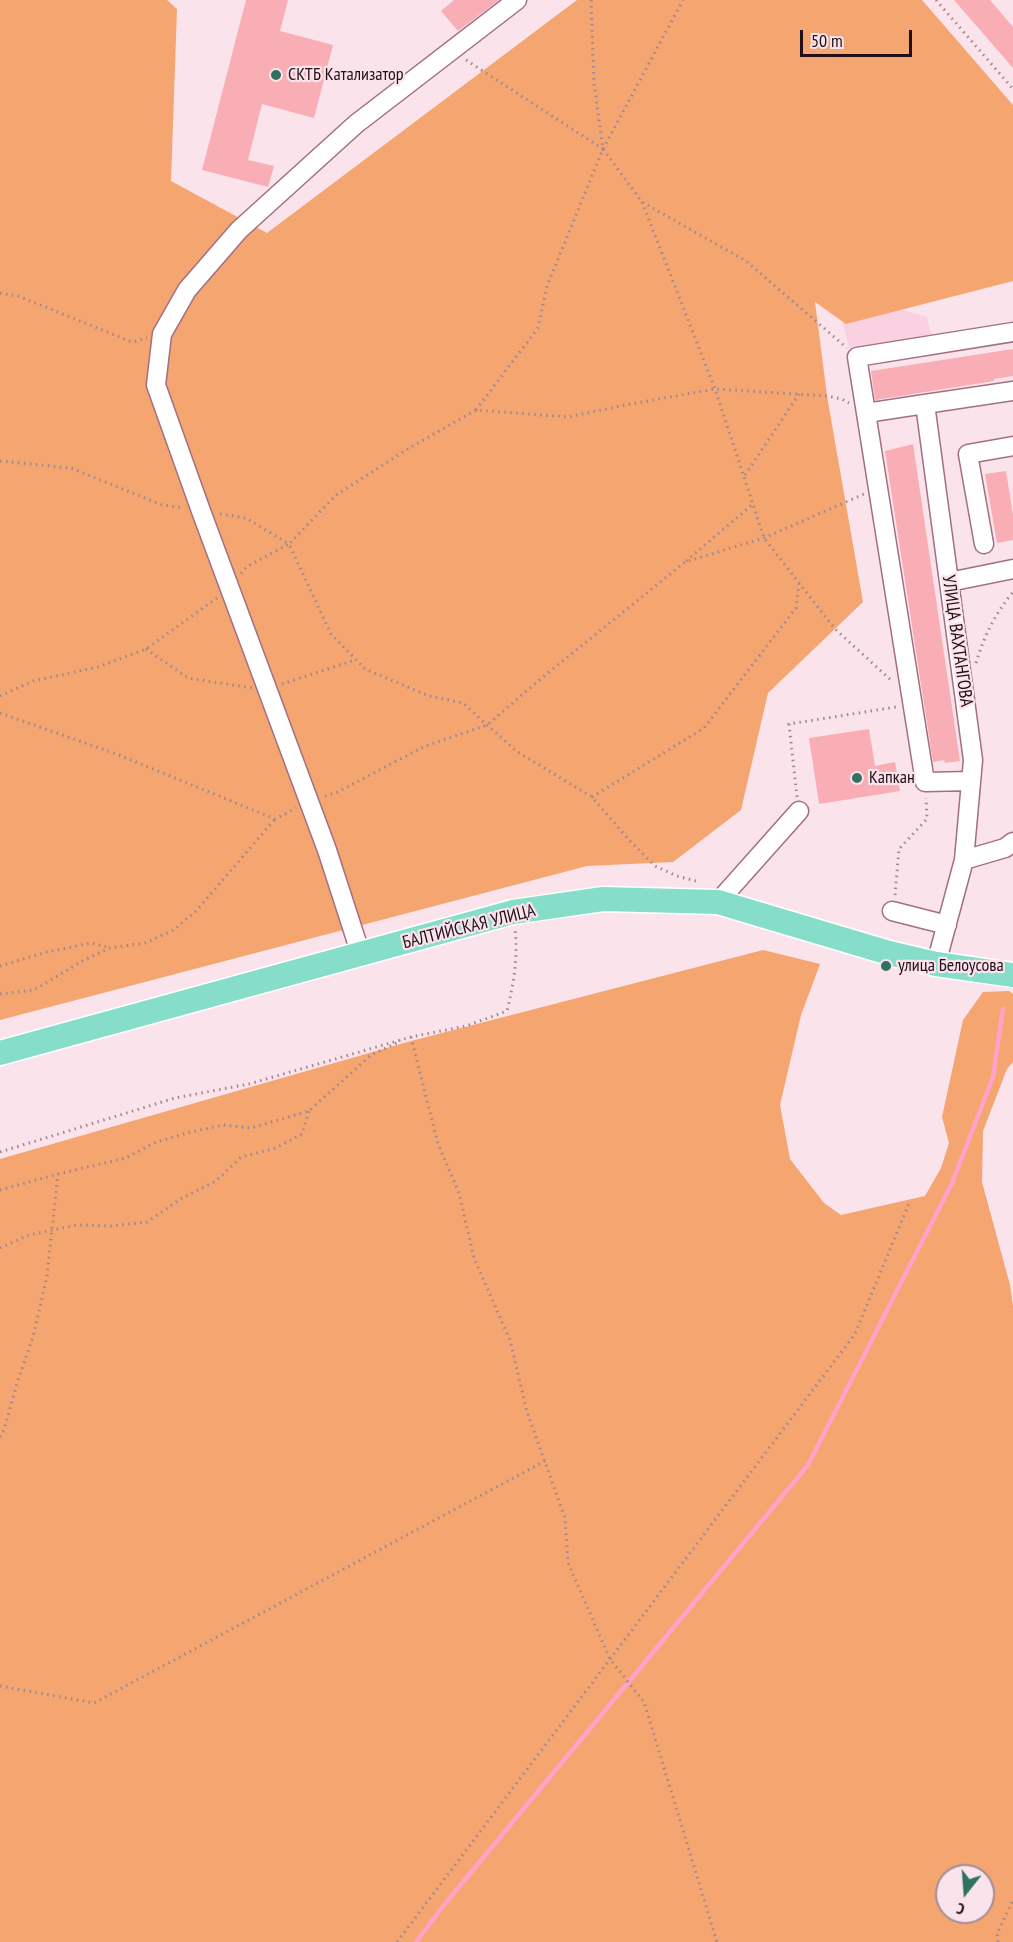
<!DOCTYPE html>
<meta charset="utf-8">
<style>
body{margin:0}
#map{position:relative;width:1013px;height:1942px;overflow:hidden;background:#fae3eb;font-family:"PT Sans Narrow",sans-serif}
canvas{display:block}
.north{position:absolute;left:935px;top:1864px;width:60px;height:60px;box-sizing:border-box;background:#fae3eb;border:2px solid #a48e96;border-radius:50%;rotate:197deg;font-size:16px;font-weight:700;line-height:24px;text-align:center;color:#220f17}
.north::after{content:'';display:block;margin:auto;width:21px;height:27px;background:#307161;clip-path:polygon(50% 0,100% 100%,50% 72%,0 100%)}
.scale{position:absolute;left:800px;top:30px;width:112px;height:27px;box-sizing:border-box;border:3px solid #220f17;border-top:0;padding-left:8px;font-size:18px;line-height:21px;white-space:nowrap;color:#220f17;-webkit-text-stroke:4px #fae3eb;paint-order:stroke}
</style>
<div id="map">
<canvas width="1013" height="1942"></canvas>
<div class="north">С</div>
<div class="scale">50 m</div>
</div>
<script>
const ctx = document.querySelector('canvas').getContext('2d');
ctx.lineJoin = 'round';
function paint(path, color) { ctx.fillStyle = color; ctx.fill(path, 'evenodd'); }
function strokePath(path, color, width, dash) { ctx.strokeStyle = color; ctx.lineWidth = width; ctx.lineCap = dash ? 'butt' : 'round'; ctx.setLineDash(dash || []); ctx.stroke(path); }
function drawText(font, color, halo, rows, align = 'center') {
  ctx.font = font + ' "PT Sans Narrow",sans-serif'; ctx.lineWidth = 4.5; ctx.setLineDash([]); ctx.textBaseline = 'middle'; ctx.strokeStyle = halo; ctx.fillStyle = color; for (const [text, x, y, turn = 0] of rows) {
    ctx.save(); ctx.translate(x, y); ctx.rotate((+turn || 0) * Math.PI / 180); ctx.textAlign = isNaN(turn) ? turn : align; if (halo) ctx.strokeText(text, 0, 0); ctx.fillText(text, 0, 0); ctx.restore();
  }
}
paint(new Path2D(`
 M885,305L927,317L932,340L851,354L840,313Z`), '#f9d1e0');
paint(new Path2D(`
 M0,0H167L177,9L171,181L267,233L577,0H922L1013,105V281L846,324L815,302L827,396L863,602L768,693L741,810L673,862L587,866L0,1020Z
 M763,950L820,964L801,1015L780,1105L790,1159L824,1203L841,1215L925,1196L941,1168L949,1143L942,1117L963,1020L983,992L1009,991L1013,994V1062L1007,1069L983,1131L982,1182L1010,1285L1013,1306V1942H0V1159L411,1041ZM947,1876H983V1912H947Z`), '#f4a570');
strokePath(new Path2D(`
 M416,1942L444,1905L808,1465L952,1183L993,1077L1003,1009`), '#ffa3c9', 4.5);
paint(new Path2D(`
 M246,0H288L280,31L333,45L314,118L262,104L248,160L274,166L268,187L202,170Z
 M454,0H499L458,31L441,11Z
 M954,0H990L1013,27V68Z
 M1013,349V376L994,379V381L875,400L871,371Z
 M913,444L960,761L945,763L944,760L933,762L885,451Z
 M1006,471L1013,515V540L997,543L985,474Z
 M869,729L875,766L895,762L900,791L819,804L809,738Z`), '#f8aeb4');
const minor = new Path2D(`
 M925,404L866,413L857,357L1013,332
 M866,413L925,782L971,781
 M984,544L968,454L1013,446
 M949,582L1013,569
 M964,860L1005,848L1013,842
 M718,902L799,811
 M892,911L947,925
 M361,955L327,850L201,511L156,385L162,334L187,290L239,230L356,124L517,0
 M936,964L964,860L973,760L925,404L1013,391`);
const major = new Path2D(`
 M0,1053L513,912L603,899L718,902L889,953L936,964L1013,975`);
strokePath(minor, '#a26f83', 21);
strokePath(major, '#fff', 27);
strokePath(new Path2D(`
 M591,0L594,83L603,149L642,202L746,261L847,348
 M936,0L1013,89
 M466,60L603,149
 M642,202L715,389L764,538L835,629L892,681
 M0,293L18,296L132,342L147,338
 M476,410L538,328L547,286L603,149L683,0
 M0,461L71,468L162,505L184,508
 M745,475L799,394
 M220,514L246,518L289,544L246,567L240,575
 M686,561L753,504
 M146,649L188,678L252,688
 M976,663C984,636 995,614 1013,592
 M282,684L355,660
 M0,696L33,681L98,667L146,649L217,598
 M0,713L119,755L275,819L296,808
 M325,796L338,792L423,747L487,725L543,677L685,562L764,538L864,494
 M592,797L704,728L796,608L799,584
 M797,797L789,724L896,707
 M696,881L677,876L655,866L629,840L592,797L516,751L463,703L429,696L365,669L331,634L289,544L336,495L406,450L476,410L568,417L625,405L715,389L827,396L842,399L849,403
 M895,895L899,849L927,819L926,798
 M0,966L47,952L91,943L108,947
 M0,994L34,990L84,960L110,948L145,943L174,930L197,910L275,819
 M411,1037L438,1144L459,1193L474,1258L510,1340L527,1412L565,1518L568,1563L610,1659L644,1702L717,1942
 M0,1152L175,1098L249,1084L411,1037L466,1026L507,1011C514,981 518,960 515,929
 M0,1190L58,1174L126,1158L156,1142L191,1132L223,1125L251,1128L309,1111L371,1055L401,1041
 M0,1248L29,1235L77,1225L111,1226L147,1222L182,1198L216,1181L241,1157L276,1148L302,1134L309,1111
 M0,1437L4,1430L17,1383L33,1337L47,1276L58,1174
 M0,1686L94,1703L545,1461
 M397,1942L855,1334L910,1201
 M998,1942L997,1934L1013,1900`), '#9d8890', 3, [1.5, 4.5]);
strokePath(minor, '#fff', 18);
strokePath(major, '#86deca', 24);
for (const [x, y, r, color] of [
 [276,75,6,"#307161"],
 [857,778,6,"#307161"],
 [886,966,6,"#307161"]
]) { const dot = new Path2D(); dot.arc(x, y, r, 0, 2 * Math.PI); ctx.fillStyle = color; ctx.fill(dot); strokePath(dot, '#fae3eb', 2); }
drawText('18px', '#220f17', '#fae3eb', [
 ["СКТБ Катализатор",288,75],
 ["Капкан",869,778],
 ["улица Белоусова",898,966]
], 'left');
drawText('18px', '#220f17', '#fae3eb', [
 ["УЛИЦА ВАХТАНГОВА",957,641,82],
 ["БАЛТИЙСКАЯ УЛИЦА",469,927,-14]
]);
</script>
